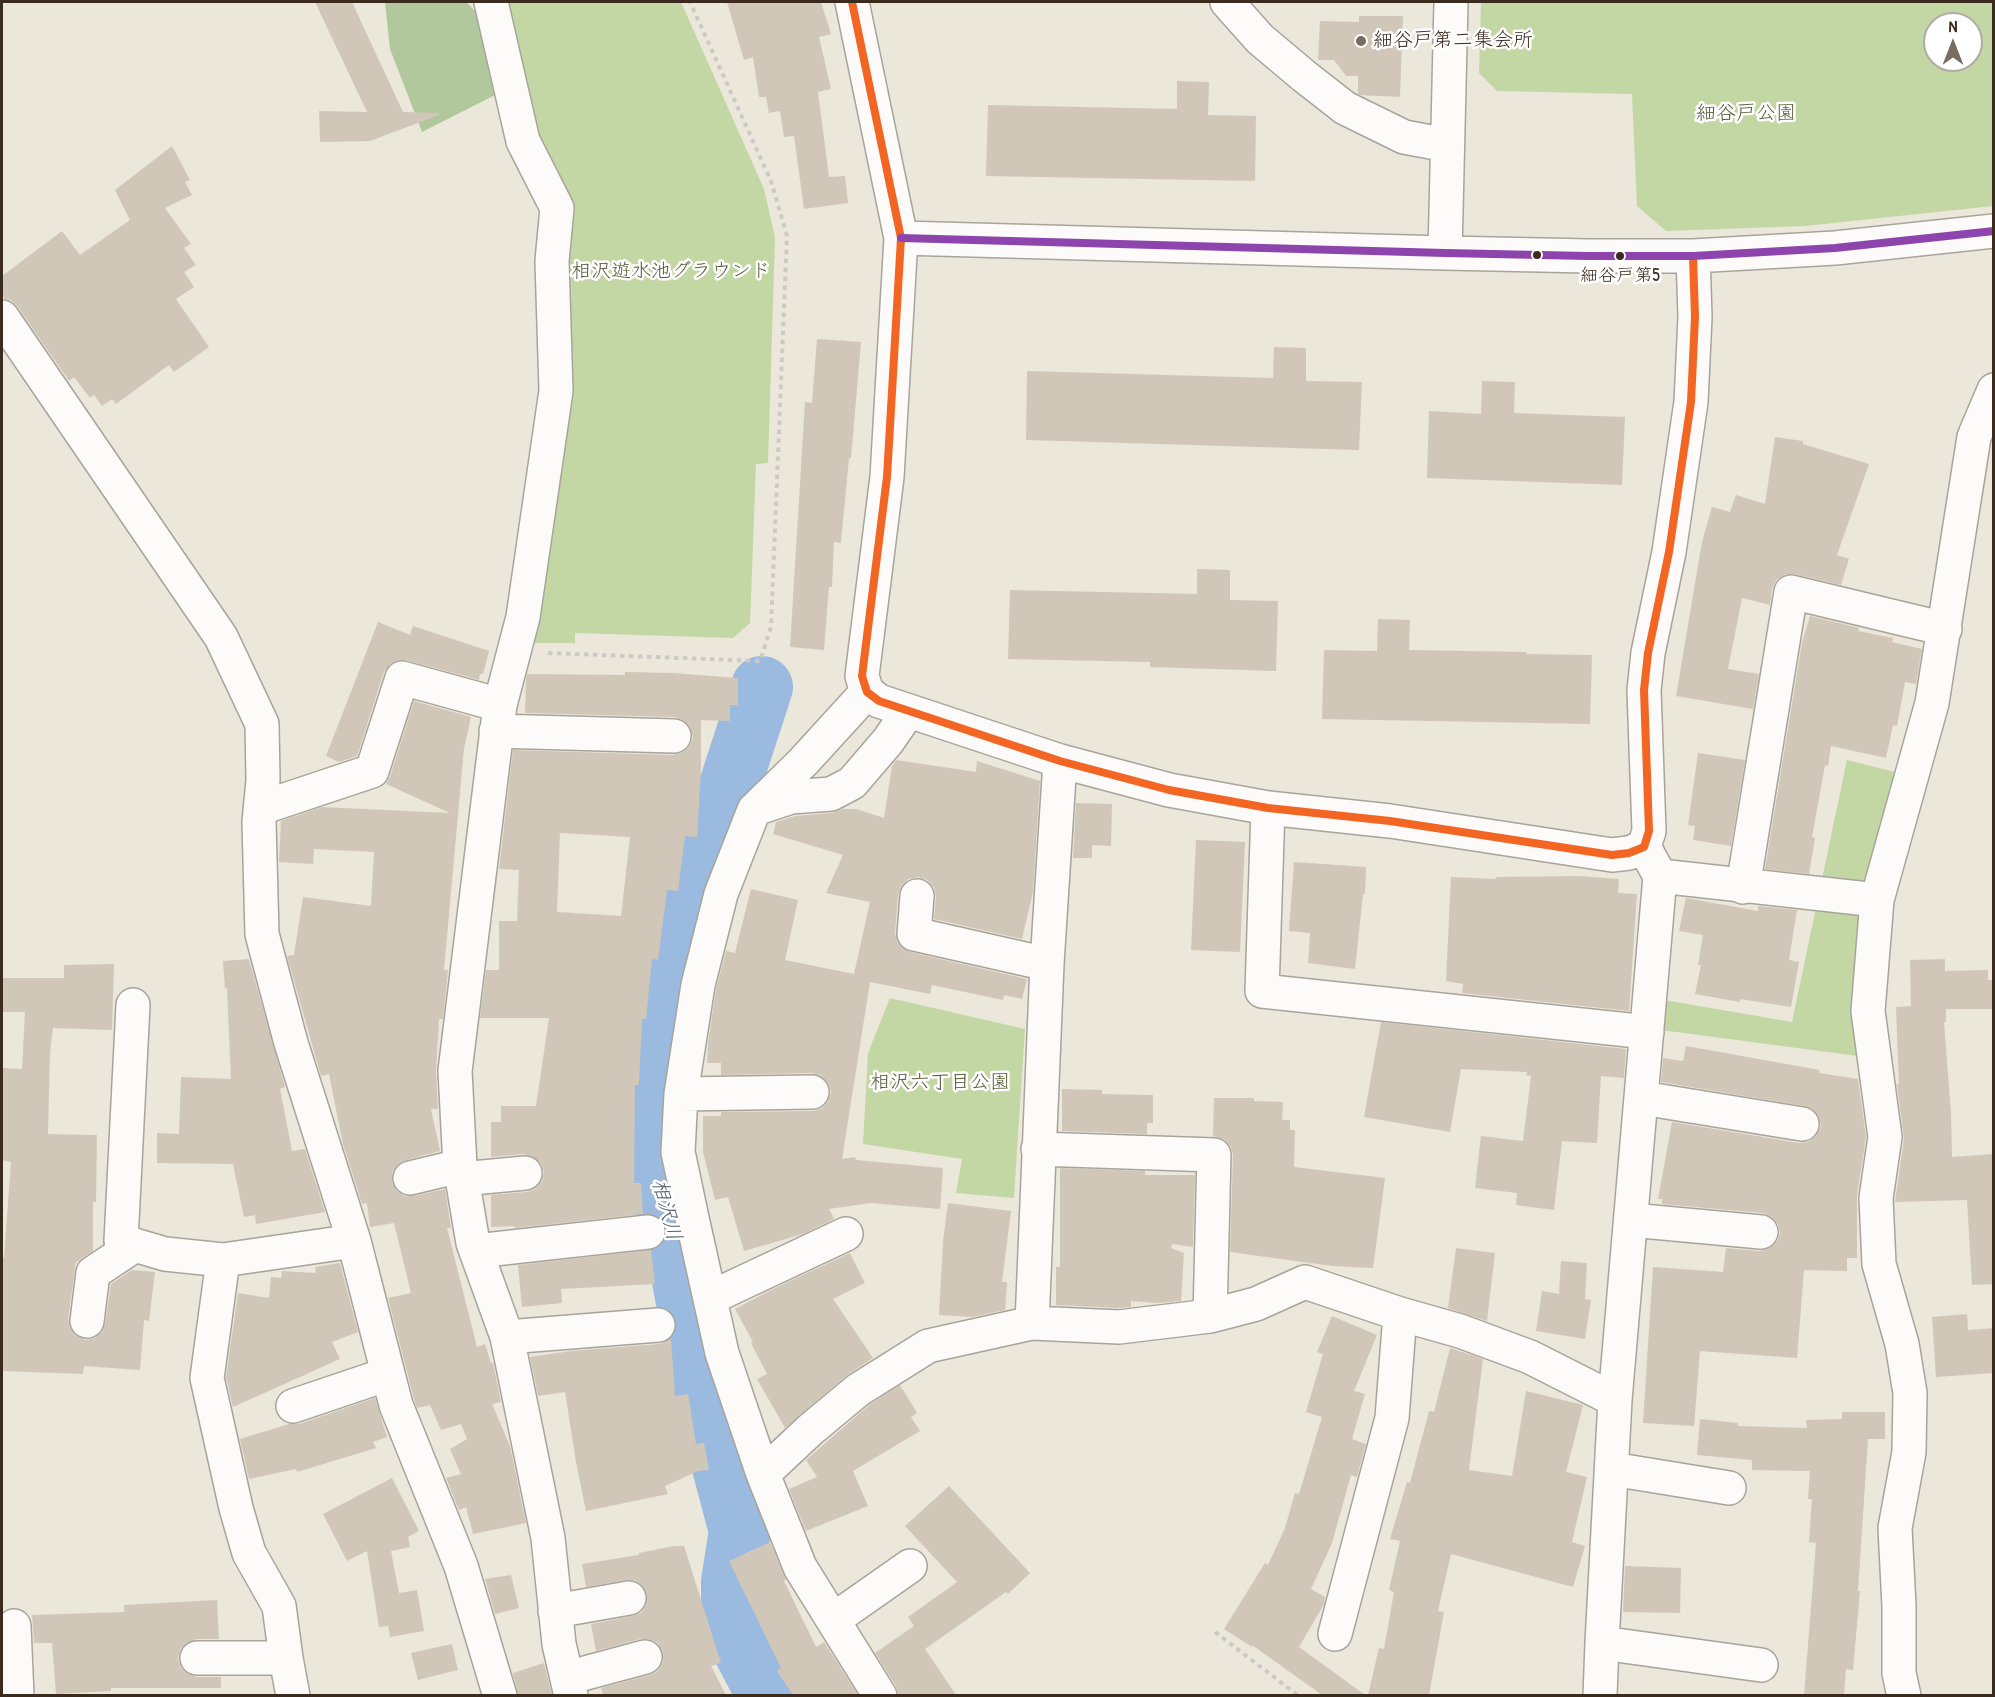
<!DOCTYPE html>
<meta charset="utf-8">
<style>
body{margin:0}
#map{position:relative;width:1995px;height:1697px;overflow:hidden;background:#ebe7da;font-family:"Patrick Hand",sans-serif}
canvas{display:block}
.frame{position:absolute;inset:0;border:3px solid #3b2a1e;pointer-events:none}
.north{position:absolute;left:1923px;top:12px;width:60px;height:60px;box-sizing:border-box;background:#fff;border:2px solid #b1aaa5;border-radius:50%;rotate:0deg;font-size:16px;font-weight:700;line-height:24px;text-align:center;color:#3b2a1e}
.north::after{content:'';display:block;margin:auto;width:21px;height:27px;background:#796c60;clip-path:polygon(50% 0,100% 100%,50% 72%,0 100%)}
</style>
<div id="map">
<canvas width="1995" height="1697"></canvas>
<div class="frame"></div>
<div class="north">N</div>
</div>
<script>
const ctx = document.querySelector('canvas').getContext('2d');
ctx.lineJoin = 'round';
function paint(path, color) { ctx.fillStyle = color; ctx.fill(path, 'evenodd'); }
function strokePath(path, color, width, dash) { ctx.strokeStyle = color; ctx.lineWidth = width; ctx.lineCap = dash ? 'butt' : 'round'; ctx.setLineDash(dash || []); ctx.stroke(path); }
function drawText(font, color, halo, rows, align = 'center') {
  ctx.font = font + ' "Patrick Hand","Klee One",sans-serif'; ctx.lineWidth = 5; ctx.setLineDash([]); ctx.textBaseline = 'middle'; ctx.strokeStyle = halo; ctx.fillStyle = color; for (const [text, x, y, turn = 0] of rows) {
    ctx.save(); ctx.translate(x, y); ctx.rotate((+turn || 0) * Math.PI / 180); ctx.textAlign = isNaN(turn) ? turn : align; if (halo) ctx.strokeText(text, 0, 0); ctx.fillText(text, 0, 0); ctx.restore();
  }
}
paint(new Path2D(`
 M507,2H681L764,189L775,238L768,463L756,464L750,623L733,638L575,633V643H532L574,209L537,136Z
 M1481,2H1993V206L1805,226L1666,231L1637,206L1632,94L1497,91L1479,73ZM1935,24H1971V60H1935Z
 M1847,760L1899,773L1858,1056L1661,1030L1664,1000L1792,1022Z
 M890,998L1025,1029L1014,1198L956,1193L962,1159L863,1144L868,1053Z`), '#c2d7a3');
paint(new Path2D(`
 M385,2H466L477,13L499,93L422,132L390,49Z`), '#b0c89b');
strokePath(new Path2D(`
 M762,687L693,899L653,1127L656,1178L676,1243L705,1399L740,1531L732,1582V1627L768,1696`), '#9abae0', 62);
paint(new Path2D(`
 M315,2H352L403,112L438,113L439,115L370,141L320,142L319,111L367,112Z
 M727,2H821L831,34L819,37L831,89L818,92L829,177L845,176L848,203L804,209L794,136L784,137L780,111L769,113L766,97H759L753,57L744,60Z
 M1359,16H1403L1400,97L1360,95L1358,94V76H1346L1334,60H1318L1320,21L1359,22Z
 M1177,81L1209,82L1208,115L1256,116L1255,181L986,176L988,105L1177,109Z
 M172,146L190,180L185,182L192,195L165,208L191,244L184,248L196,265L184,272L194,287L176,299L209,347L174,372L169,365L116,404L112,399L102,406L94,395L90,398L74,377L69,381L17,306L11,300L5,299L2,295V276L62,231L80,255L130,220L115,190Z
 M817,339L861,342L851,458H849L841,543L834,542L832,587H829L824,650L790,647L805,402L812,403Z
 M1274,347L1306,348V381L1362,382L1359,450L1026,440L1027,371L1273,378Z
 M1482,381L1515,382L1514,413L1625,417L1622,485L1427,478L1429,411L1481,414Z
 M1775,437L1803,441V444L1869,464L1837,555L1849,559L1841,585L1795,574H1786L1776,580L1772,589L1770,605L1742,598L1728,669L1759,674L1753,709L1676,696L1702,542L1712,507L1730,512L1736,495L1765,504Z
 M1197,569L1230,570V600L1278,601L1276,671L1150,667V662L1008,659L1010,590L1197,594Z
 M1806,615L1859,628L1858,631L1893,638L1892,642L1922,649L1916,684L1905,682L1897,726L1893,725L1886,758L1831,746L1828,766L1825,765L1812,837L1815,838L1809,874L1765,869L1802,643L1810,616Z
 M1378,619L1410,620L1409,650L1527,652L1526,654L1592,655L1590,724L1322,719L1324,650L1377,651Z
 M378,622L410,635L413,626L489,651L483,674H480L479,680L406,660H398L390,664L384,672L357,756L339,762L326,756Z
 M625,672L672,673L738,678V705H730V721L701,720V770L697,837L685,836L678,891L667,890L658,960L652,959L646,1019H642L639,1085H635L634,1183H641L643,1214L515,1228L514,1226L491,1227V1195L527,1192L535,1189L542,1181L544,1172L541,1163L532,1156L523,1154L491,1157V1122H501V1106H536L549,1018H480L486,970H499V921H517L519,870L499,869L513,750L673,755L683,752L690,745L693,737L690,727L683,720L675,717L525,713L526,681L527,674L625,675ZM560,833L630,837L621,916L557,912Z
 M414,701L471,717L464,748L444,970H448L443,1019H439L436,1072L438,1109H431L440,1151L406,1160L398,1164L392,1172V1182L397,1191L405,1196H414L445,1189L451,1228H447L477,1347L485,1344L491,1363H493L501,1402L492,1404L510,1446L526,1523L473,1534L466,1507L459,1510L446,1478L461,1474L450,1449L467,1439L461,1424L441,1430L430,1405L417,1408L414,1399L388,1298L411,1293L394,1223L370,1227L367,1203L362,1204L343,1144L329,1074L321,1076L287,956L294,955L303,897L371,906L374,852L314,849L313,864L279,862L281,821L322,807L450,813L386,784L390,777Z
 M1698,753L1745,760L1731,846L1693,840L1695,826L1688,825Z
 M896,760L976,772L977,761L1040,781L1033,892L1022,939L934,919L936,897L934,887L927,880L918,877L908,879L901,886L898,895L895,933L897,942L902,948L910,952L1027,979L1022,999L1004,995L1003,1000L932,985L930,994L870,982L842,1159L855,1157L856,1160L943,1168L940,1209L870,1203L829,1209L834,1219L803,1234L744,1251L728,1197L715,1200L703,1152V1116H721V1112L813,1111L822,1108L828,1102L831,1091L828,1083L822,1076L812,1073L721,1075V1063H707L708,1044L716,989L726,951L735,953L751,889L798,900L785,960L854,974L870,902L826,893L843,855L773,834L776,822L795,816L832,813L843,809H856L884,818L892,766Z
 M1076,803L1112,804L1111,846L1092,845V858H1073Z
 M1196,840L1245,842L1240,952L1191,950Z
 M1294,862L1366,867L1365,894H1363L1355,969L1308,963L1310,933L1289,931Z
 M1578,876L1619,879L1618,893L1637,894L1629,1011L1462,993L1463,984L1446,981L1451,877L1496,879V877Z
 M1686,898L1758,911V906L1797,910L1789,960L1799,962L1791,1007L1740,999V1002L1695,994L1701,965H1698L1703,935L1679,931Z
 M249,959L285,1087L280,1089L292,1151L305,1149L325,1212L256,1224L255,1215L244,1217L233,1164L157,1163V1133L179,1134L181,1077L231,1079L227,988L225,989L223,961Z
 M1945,959V971L1988,970V980H1994V1009H1946V1022H1944L1951,1114L1952,1157L1994,1154V1284L1972,1285L1967,1200L1895,1202L1904,1139L1897,1084H1899L1896,1007L1911,1006L1910,960Z
 M114,964L112,1030L53,1028L50,1053L48,1134L97,1135L96,1202H93V1251L76,1262L68,1319L70,1328L76,1336L85,1340L95,1338L102,1332L105,1324L111,1284L132,1270L155,1272L149,1321L144,1320L140,1370L84,1366L83,1374L2,1371V1258H4L11,1162L2,1160V1068L22,1069L25,1012H2V978H64V965Z
 M1381,1022L1626,1049L1624,1078L1601,1076L1597,1143L1562,1141L1554,1210L1516,1205L1517,1193L1475,1188L1481,1136L1523,1141L1531,1076L1526,1075L1527,1072L1461,1069L1450,1132L1364,1117Z
 M1686,1046L1820,1070L1819,1073L1858,1079L1866,1137L1857,1195V1258H1847V1271L1804,1270L1797,1358L1700,1351L1694,1426L1643,1423L1653,1267L1723,1272L1726,1248L1759,1251L1768,1249L1777,1242L1780,1233L1778,1224L1772,1217L1763,1213L1662,1204V1199H1658L1672,1122L1799,1143L1808,1142L1816,1136L1821,1126L1819,1117L1814,1110L1805,1106L1661,1082L1663,1058L1683,1061Z
 M1062,1089L1102,1090V1094L1153,1095V1123H1147V1134L1062,1131Z
 M1214,1098H1254V1101L1283,1102L1282,1120H1290V1130H1295L1294,1167L1385,1178L1373,1268L1332,1266L1230,1252L1233,1155L1231,1147L1224,1139L1213,1136Z
 M1060,1168L1145,1171V1175H1195L1193,1247L1172,1244L1171,1248L1184,1253L1181,1301L1158,1303L1131,1301V1307L1118,1308L1056,1305V1267H1060Z
 M948,1203L1011,1211L1002,1282H1007L1005,1310L972,1317L939,1315L943,1241Z
 M1456,1248L1495,1253L1487,1321L1448,1308Z
 M651,1250L655,1284L561,1289L562,1303L522,1307L518,1265Z
 M850,1253L865,1283L833,1299L873,1358L846,1376L785,1428L757,1379L767,1374L751,1343L753,1342L735,1309L773,1289Z
 M1561,1261L1587,1263L1585,1299L1591,1300L1585,1339L1536,1331L1542,1291L1559,1294Z
 M340,1263L358,1332L332,1342L340,1359L233,1407L226,1377L238,1293L269,1298L271,1277L281,1278L282,1271L316,1273L315,1267Z
 M1967,1314L1968,1330L1994,1328V1373L1936,1377L1932,1317Z
 M1332,1316L1377,1335L1354,1391L1365,1394L1352,1439L1366,1444L1357,1477L1351,1475L1332,1543L1311,1589L1325,1597L1324,1604L1299,1647L1365,1695H1322L1252,1645V1647L1224,1629L1265,1563L1268,1565L1285,1528L1295,1493L1299,1494L1322,1417L1306,1412L1323,1354L1317,1352Z
 M671,1339L675,1396L688,1394L696,1444L704,1443L709,1470L698,1471L665,1486L668,1494L586,1511L576,1462L565,1392L538,1396L530,1357L571,1351L659,1344Z
 M1450,1348L1483,1359L1469,1470L1512,1476L1526,1391L1583,1405L1566,1472L1587,1477L1572,1542L1585,1546L1573,1587L1451,1554L1438,1611L1444,1612L1429,1695H1368L1379,1648L1384,1649L1394,1592L1389,1590L1400,1541L1390,1539L1407,1482L1410,1483L1429,1411L1434,1412Z
 M900,1385L917,1413L911,1417L920,1431L853,1471L868,1506L806,1531L789,1489L817,1477L806,1460L869,1405Z
 M375,1398L387,1437L373,1442L376,1448L297,1472L296,1469L249,1479L240,1439L289,1424H299Z
 M1842,1412H1885V1439H1868L1858,1591H1860L1853,1670L1846,1669L1844,1695H1804L1816,1543L1809,1542L1812,1499H1808L1810,1471L1752,1470V1460L1697,1455L1700,1419L1738,1423V1426L1807,1428L1806,1420L1842,1419Z
 M392,1478L419,1531L408,1537L410,1547L391,1551L399,1593L417,1590L424,1631L390,1637L388,1626L379,1627L367,1551L347,1561L323,1514Z
 M949,1486L1030,1573L1008,1594L1006,1592L925,1649L956,1695H899L896,1686L875,1653L914,1626L908,1617L957,1582L905,1526Z
 M770,1542L786,1580L784,1581L816,1647L824,1642L858,1695H793L777,1671L781,1668L729,1561Z
 M674,1546H684L721,1663L711,1666L726,1695H603L601,1688L650,1675L658,1671L663,1662V1653L658,1643L649,1639H640L596,1651L591,1624L632,1616L641,1613L646,1605L647,1595L643,1586L635,1580H626L586,1587L582,1564L639,1555V1553Z
 M1625,1566L1681,1568L1680,1613L1623,1612Z
 M511,1575L519,1608L495,1614L485,1579Z
 M217,1600L219,1639H197L188,1642L181,1648L178,1659L181,1668L188,1674L197,1677H221V1688H111V1691L56,1694L52,1643H34L32,1615L124,1612V1605Z
 M452,1644L458,1670L418,1680L411,1653Z
 M544,1663L552,1695H518L513,1673Z`), '#d0c7b8');
const minor = new Path2D(`
 M491,2L523,141L557,208L552,261L556,391L523,617L500,705L455,1071L460,1166L473,1243L507,1337L548,1538L559,1644L571,1696
 M852,2L901,238L887,477L862,676L867,692L879,701L1060,761L1169,790L1268,808L1390,821L1612,855L1629,853L1644,847L1649,831L1644,690L1648,653L1669,552L1691,402L1695,317L1693,256
 M1227,2L1260,39L1304,76L1345,108L1404,137L1447,145
 M901,238L1445,253L1588,256H1693L1835,248L1994,231
 M1445,253L1451,2
 M2,317L221,637L262,724L263,780L259,822L262,934L291,1043L354,1241L396,1405L461,1566L500,1696
 M496,731L674,736
 M261,808L372,771L402,678L500,705
 M758,808L791,797L831,794L852,783L888,741L908,712
 M1268,808L1262,991L1647,1032
 M1660,876L1877,900
 M1743,887L1791,592L1945,629
 M917,896L914,934L1047,964
 M133,1005L121,1241L165,1254L223,1260L354,1241
 M681,1094L812,1092
 M1642,1098L1802,1124
 M1038,1149L1214,1155L1210,1316
 M410,1178L460,1166
 M462,1179L525,1173
 M1631,1220L1761,1232
 M476,1251L648,1232
 M223,1260L207,1378L236,1508L249,1553L279,1606L286,1658
 M710,1298L846,1234
 M87,1321L93,1273L135,1245
 M1032,1323L1047,964L1060,761
 M507,1337L658,1325
 M1615,1400L1660,876L1644,847
 M293,1406L388,1374
 M1612,1469L1729,1488
 M763,1474L722,1353L692,1218L678,1152L681,1094L698,985L721,894L754,810L804,761L867,692
 M555,1611L629,1598
 M833,1620L910,1566
 M14,1626L17,1696
 M1335,1634L1392,1418L1400,1314
 M1602,1643L1761,1665
 M197,1658H286L293,1696
 M567,1678L645,1657
 M880,1696L800,1567L763,1474L810,1430L858,1390L928,1346L1032,1323L1119,1327L1210,1316L1256,1304L1305,1282L1400,1314L1460,1331L1530,1357L1615,1400L1602,1643L1600,1696
 M1904,1696L1899,1673V1606L1895,1528L1909,1452L1910,1393L1902,1344L1879,1264L1876,1198L1885,1137L1868,1011L1877,900L1932,703L1974,437L1994,390`);
strokePath(minor, '#a8a49b', 36);
strokePath(new Path2D(`
 M548,653L760,661L771,627L787,236L771,181L690,2
 M1215,1632L1299,1696`), '#cccac6', 4, [4.5, 4.5]);
strokePath(minor, '#fcfbf9', 33);
strokePath(new Path2D(`
 M852,2L901,238L887,477L862,676L867,692L879,701L1060,761L1169,790L1268,808L1390,821L1612,855L1629,853L1644,847L1649,831L1644,690L1648,653L1669,552L1691,402L1695,317L1693,256`), '#f26522', 8);
strokePath(new Path2D(`
 M901,238L1445,253L1588,256H1693L1835,248L1994,231`), '#8e44ad', 8);
for (const [x, y, r, color] of [
 [1361,41,6,"#796c60"],
 [1537,255,5,"#3b2a1e"],
 [1620,256,5,"#3b2a1e"]
]) { const dot = new Path2D(); dot.arc(x, y, r, 0, 2 * Math.PI); ctx.fillStyle = color; ctx.fill(dot); strokePath(dot, '#fff', 2); }
drawText('18px', '#3b2a1e', '#fff', [
 ["細谷戸第5",1620,276]
]);
drawText('20px', '#3b2a1e', '#fff', [
 ["細谷戸第二集会所",1373,41]
], 'left');
drawText('20px', '#595a38', '#fff', [
 ["細谷戸公園",1746,114],
 ["相沢遊水池グラウンド",671,272],
 ["相沢六丁目公園",940,1083]
]);
drawText('italic 21px', '#535c6c', '#fff', [
 ["相沢川",666,1210,75]
]);
</script>
